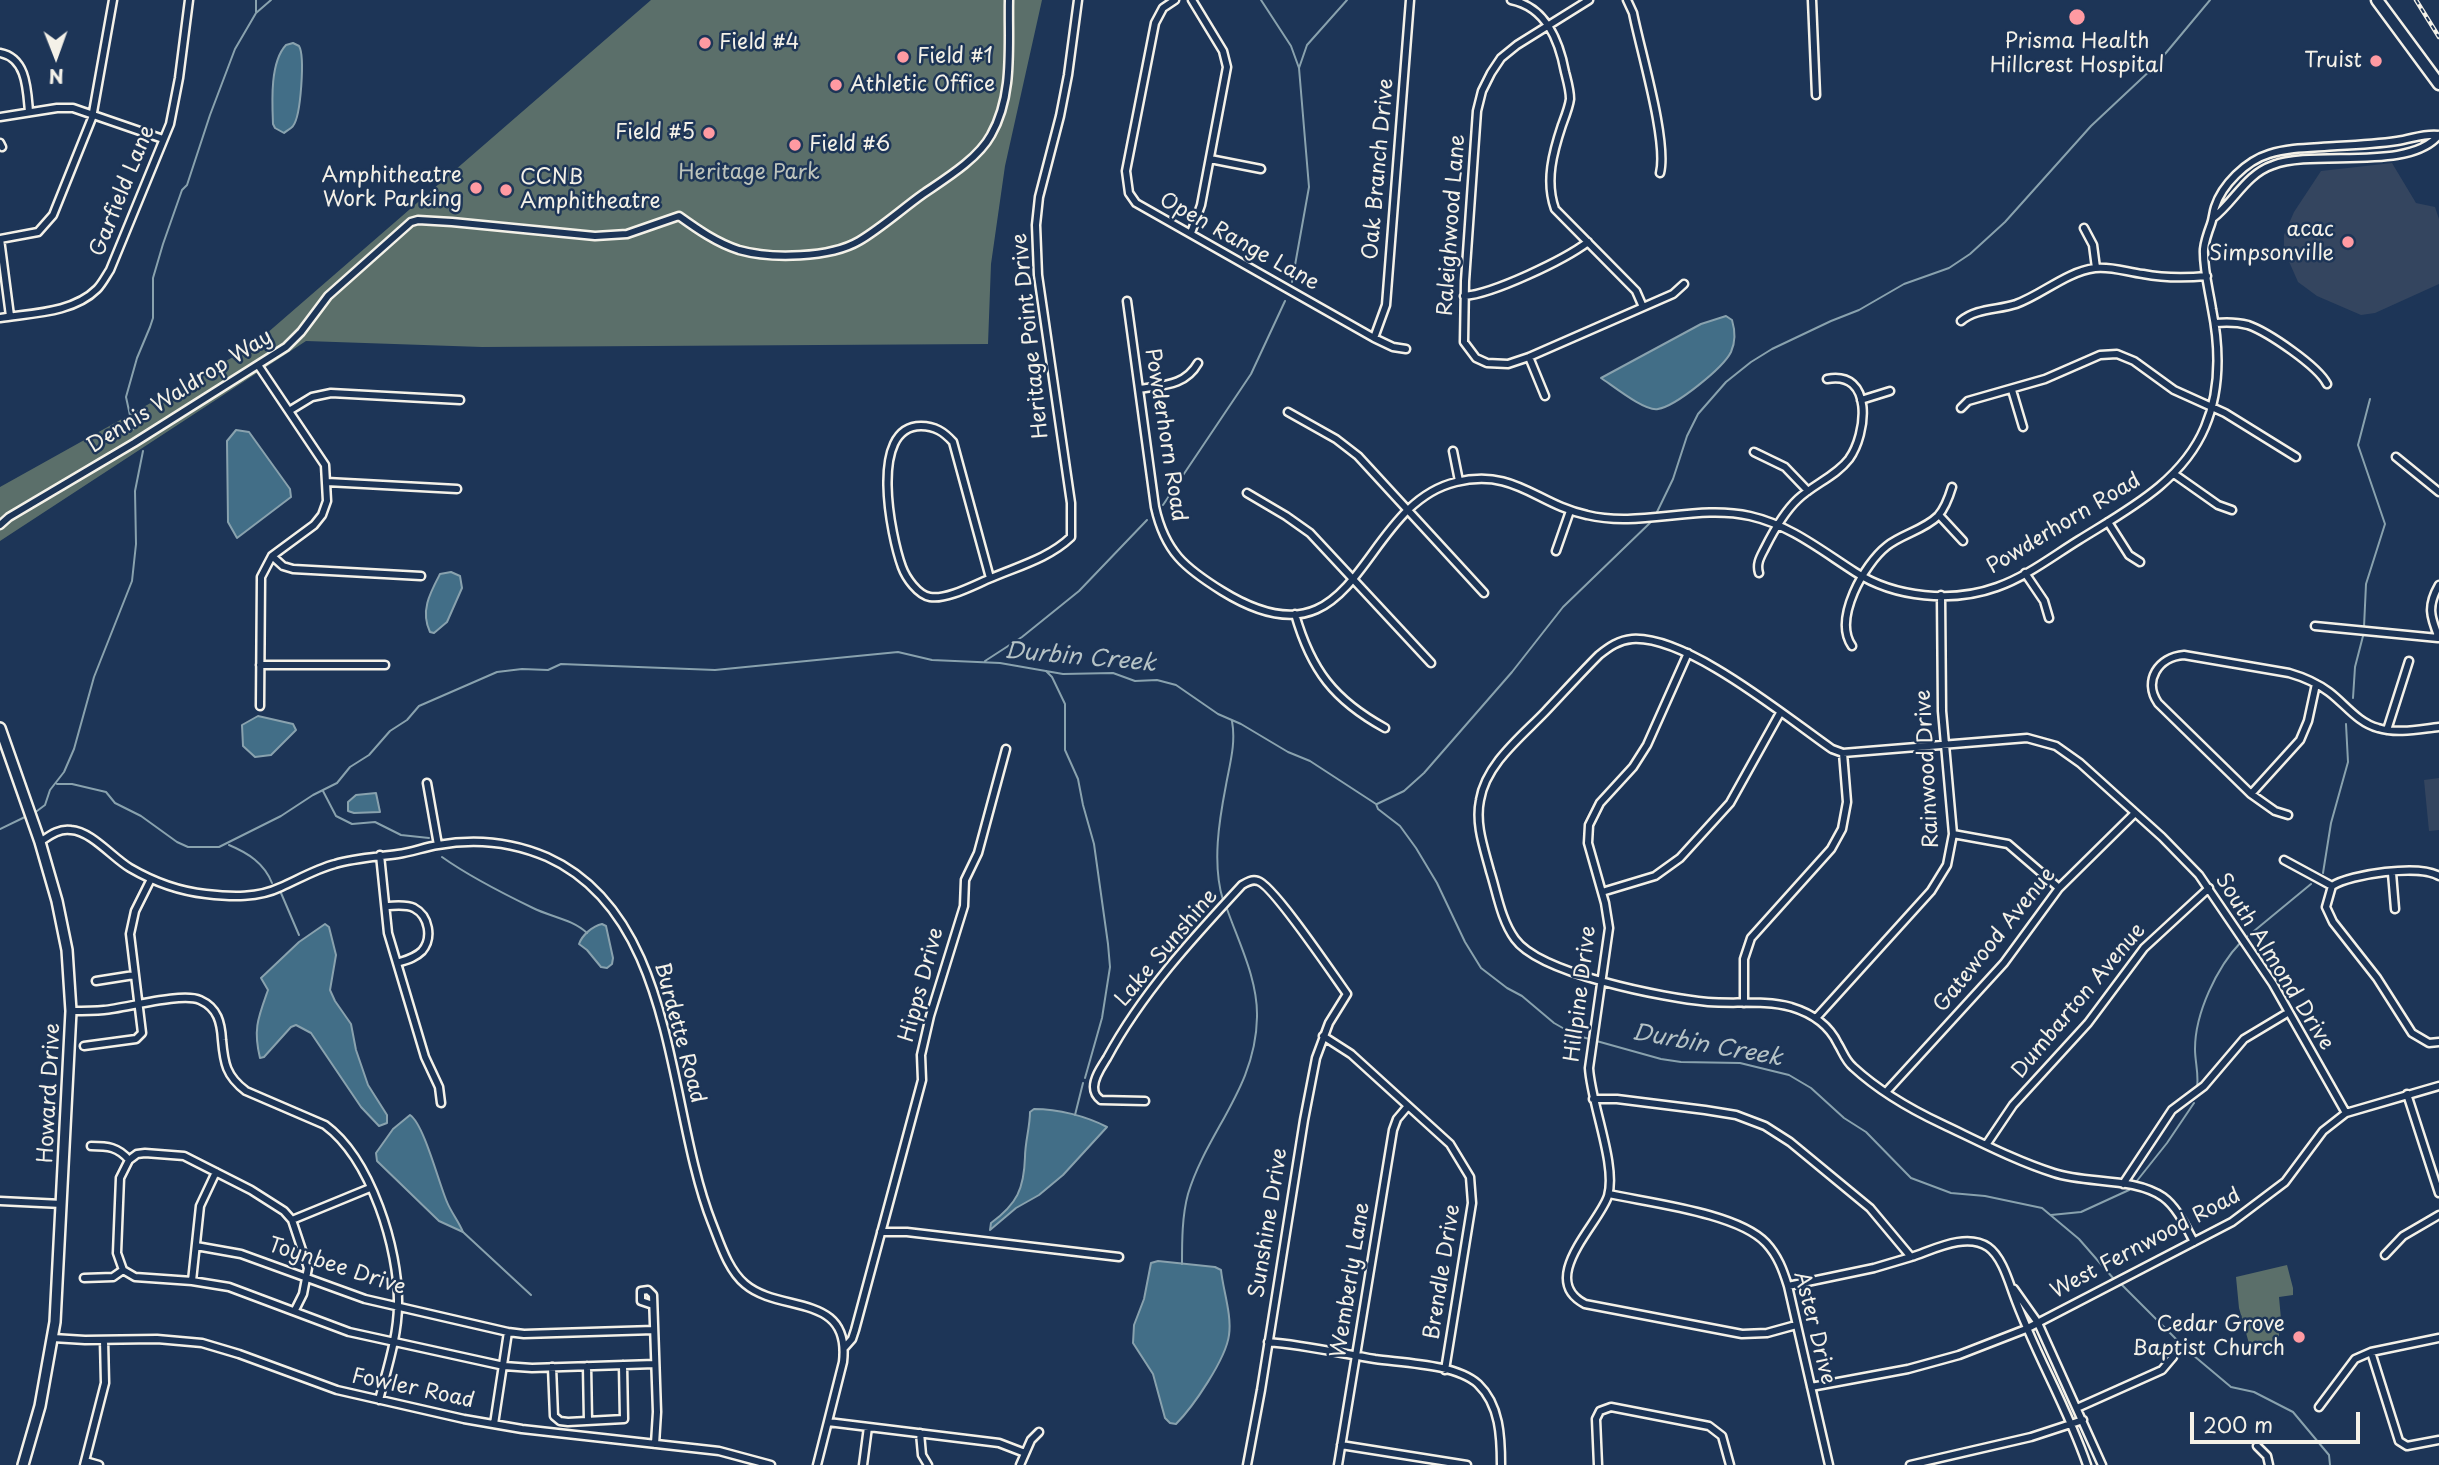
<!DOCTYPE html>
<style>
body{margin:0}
#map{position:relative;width:2439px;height:1465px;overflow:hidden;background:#1d3557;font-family:"Playpen Sans",sans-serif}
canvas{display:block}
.north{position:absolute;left:21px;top:21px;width:70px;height:70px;-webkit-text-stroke:5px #1d3557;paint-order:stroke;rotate:179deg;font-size:19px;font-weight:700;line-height:28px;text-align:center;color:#f4f1e8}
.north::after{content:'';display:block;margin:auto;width:24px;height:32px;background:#f4f1e8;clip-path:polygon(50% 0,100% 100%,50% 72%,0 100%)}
.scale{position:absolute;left:2190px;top:1412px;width:170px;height:32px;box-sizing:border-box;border:4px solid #f4f1e8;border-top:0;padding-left:9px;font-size:21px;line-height:24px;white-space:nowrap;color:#f4f1e8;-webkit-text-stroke:5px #1d3557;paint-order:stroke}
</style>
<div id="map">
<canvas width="2439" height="1465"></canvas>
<div class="north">N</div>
<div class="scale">200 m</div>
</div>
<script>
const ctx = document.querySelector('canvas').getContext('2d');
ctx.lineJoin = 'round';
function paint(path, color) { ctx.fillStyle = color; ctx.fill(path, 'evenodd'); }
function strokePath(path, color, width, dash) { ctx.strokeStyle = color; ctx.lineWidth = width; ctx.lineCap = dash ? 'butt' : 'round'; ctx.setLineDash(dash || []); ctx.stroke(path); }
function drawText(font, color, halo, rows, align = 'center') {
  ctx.font = font + ' "Playpen Sans",sans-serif'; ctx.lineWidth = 5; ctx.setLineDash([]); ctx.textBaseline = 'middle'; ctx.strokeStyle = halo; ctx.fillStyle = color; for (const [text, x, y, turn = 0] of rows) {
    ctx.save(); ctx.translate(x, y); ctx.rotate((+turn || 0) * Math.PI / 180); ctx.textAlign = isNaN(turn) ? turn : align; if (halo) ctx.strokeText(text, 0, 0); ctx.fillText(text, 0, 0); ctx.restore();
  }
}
paint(new Path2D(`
 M2392,163L2416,203L2435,207L2439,219V284L2375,313L2361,315L2317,296L2298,282L2284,250V235L2294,212L2321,171Z
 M2439,778V830L2429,831L2424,780Z`), '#34455f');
paint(new Path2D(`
 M651,0H1042L1005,166L991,264L988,344L482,347L306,341L0,541V487L251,347Z
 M2287,1265L2293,1288V1295L2279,1297L2281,1319L2279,1321V1340L2250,1347L2239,1308L2236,1277Z`), '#5b6f6a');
const water = new Path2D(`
 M293,43L299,46C305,56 301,116 293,126C292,128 286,131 284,133L275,128L273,124C272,101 270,62 286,45Z
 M1726,316L1732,320C1735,330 1736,341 1731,352C1723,368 1676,406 1658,409C1645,412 1612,385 1601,378L1701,324Z
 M236,430L249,432L290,489L291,497L237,538L228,522L227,441Z
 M451,572L460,576L462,588L447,622L434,633L430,632C420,611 430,593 440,574Z
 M258,716L293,724L296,730L271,755L255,757L243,746L242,725Z
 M376,793L380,812L354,813L348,811V802L356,795Z
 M325,924L329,927L336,955L330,990L335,1001L351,1024L356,1050L368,1085L387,1115V1123L379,1126L361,1107L311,1033L296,1025L291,1027L264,1057L260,1058C253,1029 258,1018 268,990L261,978L299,942Z
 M602,924L606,926L613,958L612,964L607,968L601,967L587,950L579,944C582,935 593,926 602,924Z
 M1034,1109C1058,1109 1086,1116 1107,1127L1063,1175L1039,1195L1016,1208L990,1230L991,1223C1017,1204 1024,1189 1025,1157C1025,1142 1030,1127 1030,1112Z
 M410,1115C424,1124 439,1184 447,1202C451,1212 459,1222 463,1232L439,1221L377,1161L376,1153L393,1129Z
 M1158,1261L1215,1267L1221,1270C1223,1290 1232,1315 1229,1335C1226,1359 1193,1407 1176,1424L1170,1423L1165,1418L1153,1374L1133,1343L1134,1325L1144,1299L1151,1263Z`);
paint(water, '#426e87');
strokePath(water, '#89a2ae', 2);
strokePath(new Path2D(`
 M1261,0L1291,46L1299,68
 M256,12V0
 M1292,282L1309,187L1299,68L1307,45L1347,0
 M133,429L126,397L137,358L150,327L153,318V278L163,244L182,190L187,185L210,115L235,49L256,13L271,0
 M1163,505L1251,374L1285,301
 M1657,512L1673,479L1687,436L1698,414L1726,382L1751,362L1772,349L1831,321L1859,310L1904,284L1949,268L1970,254L2005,222L2091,126L2155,66L2210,0
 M2364,627L2366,584L2385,524L2358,445L2370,399
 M985,661L1022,637L1079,591L1147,520
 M1046,671L1052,677L1065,704V750L1078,779L1083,805L1094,844L1108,944L1110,967L1102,1018L1085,1078
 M2353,698L2355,667L2363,636
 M57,784H72L106,792L115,803L141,816L177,842L188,847H219L281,816L313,795L337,783L350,767L369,755L390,731L407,720L419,706L497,672L522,669L548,670L561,664L715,670L898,652L932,660L1000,663L1063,674L1113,673L1135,681L1157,680L1176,685L1218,714L1241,724L1288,752L1310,761L1376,804L1378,809L1400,826L1416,848L1437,883L1465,942L1481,968L1507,988L1522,996L1554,1023L1575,1035L1661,1059L1681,1062L1740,1063L1789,1075L1811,1088L1844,1118L1866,1132L1911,1178L1951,1193L1985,1196L2042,1208L2079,1239L2113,1278
 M323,791L336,816L352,824L375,822L401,835L429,838
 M1377,804L1404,791L1424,773L1512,672L1563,607L1653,520
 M33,814L45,805L50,790L64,772L74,749L94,677L132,581L136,544L135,491L143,451
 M0,829L27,816
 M229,845C248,853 264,863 272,883
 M442,857C470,877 502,893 533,908C551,917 572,919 587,933
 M2323,873L2331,823L2348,762L2346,724
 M281,893L299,935
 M1223,900C1212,864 1219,821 1226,785C1230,763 1236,743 1232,721
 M2248,936L2311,884
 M2197,1087C2199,1074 2195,1062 2195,1049C2195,1013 2217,967 2241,942
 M1075,1115L1083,1083
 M2136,1182L2167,1143L2194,1103
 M2051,1215L2081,1212L2129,1190
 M463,1232L531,1295
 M1182,1264C1182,1241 1182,1216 1188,1194C1207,1131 1256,1088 1257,1017C1258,980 1239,943 1227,909
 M2121,1284L2181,1344
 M2187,1350L2231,1387L2254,1392L2293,1412L2329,1455L2330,1465`), '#89a2ae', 2);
const street = new Path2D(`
 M1175,0L1163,8L1155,23L1126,171L1129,193L1136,203L1374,338L1393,347L1406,349
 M1511,0C1546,7 1559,40 1565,72C1567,80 1570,90 1570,99C1569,107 1565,117 1562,125C1553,152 1545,181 1555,209L1636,291L1643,307
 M1589,0L1517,45L1501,58L1491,73L1482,91L1477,111L1465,281L1464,342L1476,358L1487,363L1508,364L1529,357L1673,294L1684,284
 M1627,0L1633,13C1640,49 1668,141 1660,173
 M1812,0L1816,95
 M0,53C27,58 27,90 29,112
 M0,117L57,108H73L163,139
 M0,143L2,147
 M1210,159L1261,169
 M2213,218C2234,202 2246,174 2273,165C2315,149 2409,172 2439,135
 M2084,228L2093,245L2096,268
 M1191,233L1201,205L1227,67L1223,51L1192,0
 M1464,296C1493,294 1564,260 1588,242
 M1127,301L1155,507C1165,552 1185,568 1222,591C1361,677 1357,506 1456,482C1515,468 1536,504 1587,515C1640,528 1696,504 1750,516C1790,525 1822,551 1855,572C1895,598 1953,603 1997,587C2026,577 2053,556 2079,540C2127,510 2182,482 2205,427C2221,389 2220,349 2212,309C2209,290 2203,268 2204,249C2205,240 2208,232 2211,224C2213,219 2213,213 2215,207C2222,185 2246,161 2269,154C2291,147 2314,148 2337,146C2357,145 2377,144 2397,141C2412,139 2424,133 2439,135
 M10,316L0,239L38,232L53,215L92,118L113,0
 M0,318C32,313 73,313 97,289C102,284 106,276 110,270L170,124L179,78L189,0
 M1961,321C1976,308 1998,310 2016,304C2043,294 2066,272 2095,268C2111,266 2127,272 2143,274C2164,278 2186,278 2207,276
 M2215,323C2226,322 2237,322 2248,325C2268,332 2318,366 2327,384
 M1374,338L1386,305L1410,0
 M1529,357L1545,396
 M258,365L325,465L327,501L322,515L314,525L272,556L261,577L260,706
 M1139,389C1163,385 1185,386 1198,363
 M2012,390L2023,427
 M1861,400L1890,391
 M1961,408L1968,401L2045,379L2100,355L2117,354L2134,361L2174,390L2225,413L2296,457
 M289,411L312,397L331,393L460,400
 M1288,412L1336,439L1358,456L1484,593
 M1453,451L1459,481
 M1754,452L1785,467L1808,491
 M2396,457L2439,492
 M2174,474L2218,505L2232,510
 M327,482L457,489
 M1247,493L1286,516L1310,533L1431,663
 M1939,515L1963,541
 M2108,522L2129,555L2140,562
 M0,525L9,517L134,443L286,347L301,332L328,296L411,222L418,220L452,222L595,236L627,234L679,216C697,229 717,243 739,250C771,259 830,258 859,241C881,228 902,209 923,194C945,179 978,159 991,135C1014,95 1008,45 1009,0
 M1556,551L1570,511
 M272,556L283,566L293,569L421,576
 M1759,573C1756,563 1761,556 1765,548C1774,530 1784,512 1798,499C1814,484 1836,476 1849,459C1867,434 1874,370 1827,379
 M2025,573L2044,601L2049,618
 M990,578L953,442C944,432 935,426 921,426C868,426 891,537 902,567C906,578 918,595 930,597C947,600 976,584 991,578C1019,566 1049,558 1071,537V503L1038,275L1036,225L1039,197L1060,116L1068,75L1078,0
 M2439,585C2427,606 2430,616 2439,638
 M1295,614C1311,670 1334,700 1385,728
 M2315,626L2438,638
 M1852,646C1833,619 1864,564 1887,546C1902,534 1924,530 1938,516C1945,508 1949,497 1952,487
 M1688,653L1647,745L1633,767L1600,803L1589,825L1588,843L1605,903L1609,928L1589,1068C1591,1104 1617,1165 1608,1196C1599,1224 1537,1279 1585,1304L1742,1334L1767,1333L1796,1325
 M260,665H385
 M2387,730L2409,661
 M427,783L438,845
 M2251,794L2300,740L2308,721L2316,684
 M2288,815L2275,811L2251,794L2158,703C2143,681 2158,657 2184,655L2289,673C2303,677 2317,683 2329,692C2345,704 2358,723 2378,728C2397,734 2420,729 2439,727
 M1953,834L2008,844L2059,888
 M40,842C49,836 59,828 71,830C91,831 113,858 130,868C154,882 178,891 206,894C232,897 258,898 281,887C299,879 316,869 335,864C355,858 377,857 398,854C412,852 425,847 438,845C476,838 512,842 547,857C678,916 666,1107 712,1223C720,1243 728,1270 745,1284C780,1314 851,1292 843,1362L817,1465
 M380,855L388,933L425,1057L439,1087L441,1103
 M2284,860L2332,886
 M2392,873L2395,909
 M2439,876C2419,864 2351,874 2332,886L2326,907L2333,922L2377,978L2412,1033L2429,1043L2439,1042
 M1602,892L1655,876L1680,858L1730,803L1780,713
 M386,906C395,906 406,904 414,908C429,916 433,938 422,951C415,958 406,960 397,963
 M96,981L134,975
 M1744,1003V959L1751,938L1831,849L1842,829L1847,802L1843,753
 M71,1011C82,1011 93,1011 104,1010C126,1008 182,992 200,1000C218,1008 221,1023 222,1040C224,1063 226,1076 246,1091L325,1125C371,1159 399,1249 398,1304C398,1336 387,1369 379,1400
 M1816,1018L1931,891L1947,865L1953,834L1942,711L1941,595
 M1323,1036L1351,1054L1450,1144L1470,1177L1472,1203L1445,1370
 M84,1046L136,1039L142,1033L130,934L135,911L151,879
 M1886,1092L2004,963L2059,888L2135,813
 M2407,1094L2439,1193
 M1593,1099H1617L1705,1110L1736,1115L1765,1126L1790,1142L1870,1208L1911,1257C1933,1250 1966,1232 1988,1247C2001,1256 2008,1279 2013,1293C2034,1352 2067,1406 2087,1465
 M1145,1101L1101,1100C1097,1097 1094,1094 1094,1087C1094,1077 1102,1066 1107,1058C1142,993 1192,939 1242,885C1247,882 1252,879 1258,881C1273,885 1334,976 1347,994L1329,1023L1316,1058L1304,1120L1261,1390L1247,1465
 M1986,1145L2013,1105L2088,1023L2144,948L2209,888
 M91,1146C108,1146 118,1147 129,1160
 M2123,1184L2172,1110L2204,1086L2244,1039L2289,1012
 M1609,1194C1650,1203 1738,1213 1766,1243C1778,1256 1783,1270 1788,1286L1829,1465
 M0,1201L62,1204
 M292,1220L370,1188
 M881,1232H907L1119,1257
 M2194,1242C2186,1227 2177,1207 2163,1197C2134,1177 2087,1184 2054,1173C2016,1161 1978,1141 1942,1124C1910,1109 1879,1091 1853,1067C1845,1060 1843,1052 1838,1044C1829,1025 1811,1013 1791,1007C1765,1000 1735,1004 1708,1002C1665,998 1540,974 1515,939C1501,920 1497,893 1490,871C1484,848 1475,824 1480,800C1486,764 1521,737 1545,712C1563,693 1581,673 1599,655C1609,647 1619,640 1632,639C1687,635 1786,717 1832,749L1843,753L2027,738L2056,746L2080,763L2162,837L2199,875L2273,984L2346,1113
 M196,1246L241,1254L365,1299L508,1332L524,1334L654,1330
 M2385,1255L2403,1236L2439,1215
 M84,1278L113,1277L123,1270
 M192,1281L200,1206L216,1172
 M1788,1286L1874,1268L1911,1257
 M2014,1289L2038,1323L2102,1465
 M653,1305L641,1301V1291L648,1290L653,1295L657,1412L655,1444
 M295,1310L303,1294L308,1268L292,1220L284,1211L251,1190L184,1156L145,1153L137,1154L129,1160L120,1178L117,1253L123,1270L135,1277L192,1281L229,1287L349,1332L504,1366L532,1368L655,1364
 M53,1338L85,1340L157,1339L202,1343L239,1354L337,1390L464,1419L522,1429L719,1451L771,1465
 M1268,1342C1304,1345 1339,1353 1375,1359C1404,1363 1456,1364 1478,1384C1500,1405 1501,1437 1501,1465
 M844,1348L852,1339L855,1330L922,1080L921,1055L930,1016L964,906L965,880L978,853L1006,749
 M2371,1352L2399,1441L2407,1446L2439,1440
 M587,1366L588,1421
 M552,1367L554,1416L560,1421L568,1422L624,1419L623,1365
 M1811,1387L1908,1369L1959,1355L2026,1329L2232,1222L2285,1182L2323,1131L2346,1113L2439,1086
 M2319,1407L2355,1359L2371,1352L2439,1338
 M2077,1408L2162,1370L2173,1357
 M828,1422L999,1443L1025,1453
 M494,1424L508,1332
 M920,1433L922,1455L928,1465
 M1341,1445L1467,1465
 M2257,1446L2267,1456L2269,1465
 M85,1461L99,1465
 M84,1465L105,1383L104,1340
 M863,1465L868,1427
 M1020,1465L1031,1440L1039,1432
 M1338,1465L1393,1130L1397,1119L1408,1106
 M1598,1465L1596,1419L1600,1411L1611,1407L1709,1426L1722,1436L1730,1465
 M1910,1465L2031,1437L2083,1420`);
const secondary = new Path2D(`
 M0,728L40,842L57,901L67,950L71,1011L55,1322L40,1406L23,1465`);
const primary = new Path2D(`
 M2377,0L2439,84`);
strokePath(street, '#f4f1e8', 11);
strokePath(secondary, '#f4f1e8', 14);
strokePath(primary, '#f4f1e8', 15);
strokePath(street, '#1d3557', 6);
strokePath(secondary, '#1d3557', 9);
strokePath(primary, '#1d3557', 10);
const rail = new Path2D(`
 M2416,0L2439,37`);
strokePath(rail, '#f4f1e8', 4.5);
strokePath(rail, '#1d3557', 2, [5]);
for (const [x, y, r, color] of [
 [2077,17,9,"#ff9aa2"],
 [705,43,7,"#ff9aa2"],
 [903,57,7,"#ff9aa2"],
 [2376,61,7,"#ff9aa2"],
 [836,85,7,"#ff9aa2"],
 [709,133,7,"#ff9aa2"],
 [795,145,7,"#ff9aa2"],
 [476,188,7,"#ff9aa2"],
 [506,190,7,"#ff9aa2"],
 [2348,242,7,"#ff9aa2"],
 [2299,1337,7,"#ff9aa2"]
]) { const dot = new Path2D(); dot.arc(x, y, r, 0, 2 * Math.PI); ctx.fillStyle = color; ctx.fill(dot); strokePath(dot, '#1d3557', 2.5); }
drawText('21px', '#f4f1e8', '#1d3557', [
 ["Prisma Health",2077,42,"center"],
 ["Hillcrest Hospital",2077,66,"center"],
 ["Field #4",719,43],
 ["Field #1",917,57],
 ["Truist",2362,61,"right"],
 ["Athletic Office",850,85],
 ["Field #5",695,133,"right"],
 ["Field #6",809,145],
 ["Amphitheatre",462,176,"right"],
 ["Work Parking",462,200,"right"],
 ["CCNB",520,178],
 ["Amphitheatre",520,202],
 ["acac",2334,230,"right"],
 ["Simpsonville",2334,254,"right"],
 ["Cedar Grove",2285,1325,"right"],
 ["Baptist Church",2285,1349,"right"]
], 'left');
drawText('21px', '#f4f1e8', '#1d3557', [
 ["Oak Branch Drive",1379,169,-85],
 ["Garfield Lane",123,191,-68],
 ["Raleighwood Lane",1452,225,-86],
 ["Open Range Lane",1239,242,29],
 ["Heritage Point Drive",1031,336,-96],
 ["Dennis Waldrop Way",180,392,-32],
 ["Powderhorn Road",1165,435,81],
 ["Powderhorn Road",2064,524,-31],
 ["Rainwood Drive",1928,769,-93],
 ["Gatewood Avenue",1995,940,-51],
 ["Lake Sunshine",1167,948,-50],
 ["South Almond Drive",2274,962,58],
 ["Hipps Drive",922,985,-75],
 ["Hillpine Drive",1581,994,-83],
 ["Dumbarton Avenue",2079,1001,-50],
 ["Burdette Road",679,1033,75],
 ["Howard Drive",50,1093,-87],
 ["Sunshine Drive",1269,1223,-81],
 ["West Fernwood Road",2146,1244,-28],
 ["Toynbee Drive",337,1267,18],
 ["Brendle Drive",1443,1272,-81],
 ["Wemberly Lane",1351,1280,-81],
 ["Aster Drive",1814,1328,76],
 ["Fowler Road",413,1389,12]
]);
drawText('21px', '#bec4bc', '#1d3557', [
 ["Heritage Park",749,173]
]);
drawText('italic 23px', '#b6c3c6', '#1d3557', [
 ["Durbin Creek",1080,658,5],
 ["Durbin Creek",1707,1046,10]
]);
</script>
